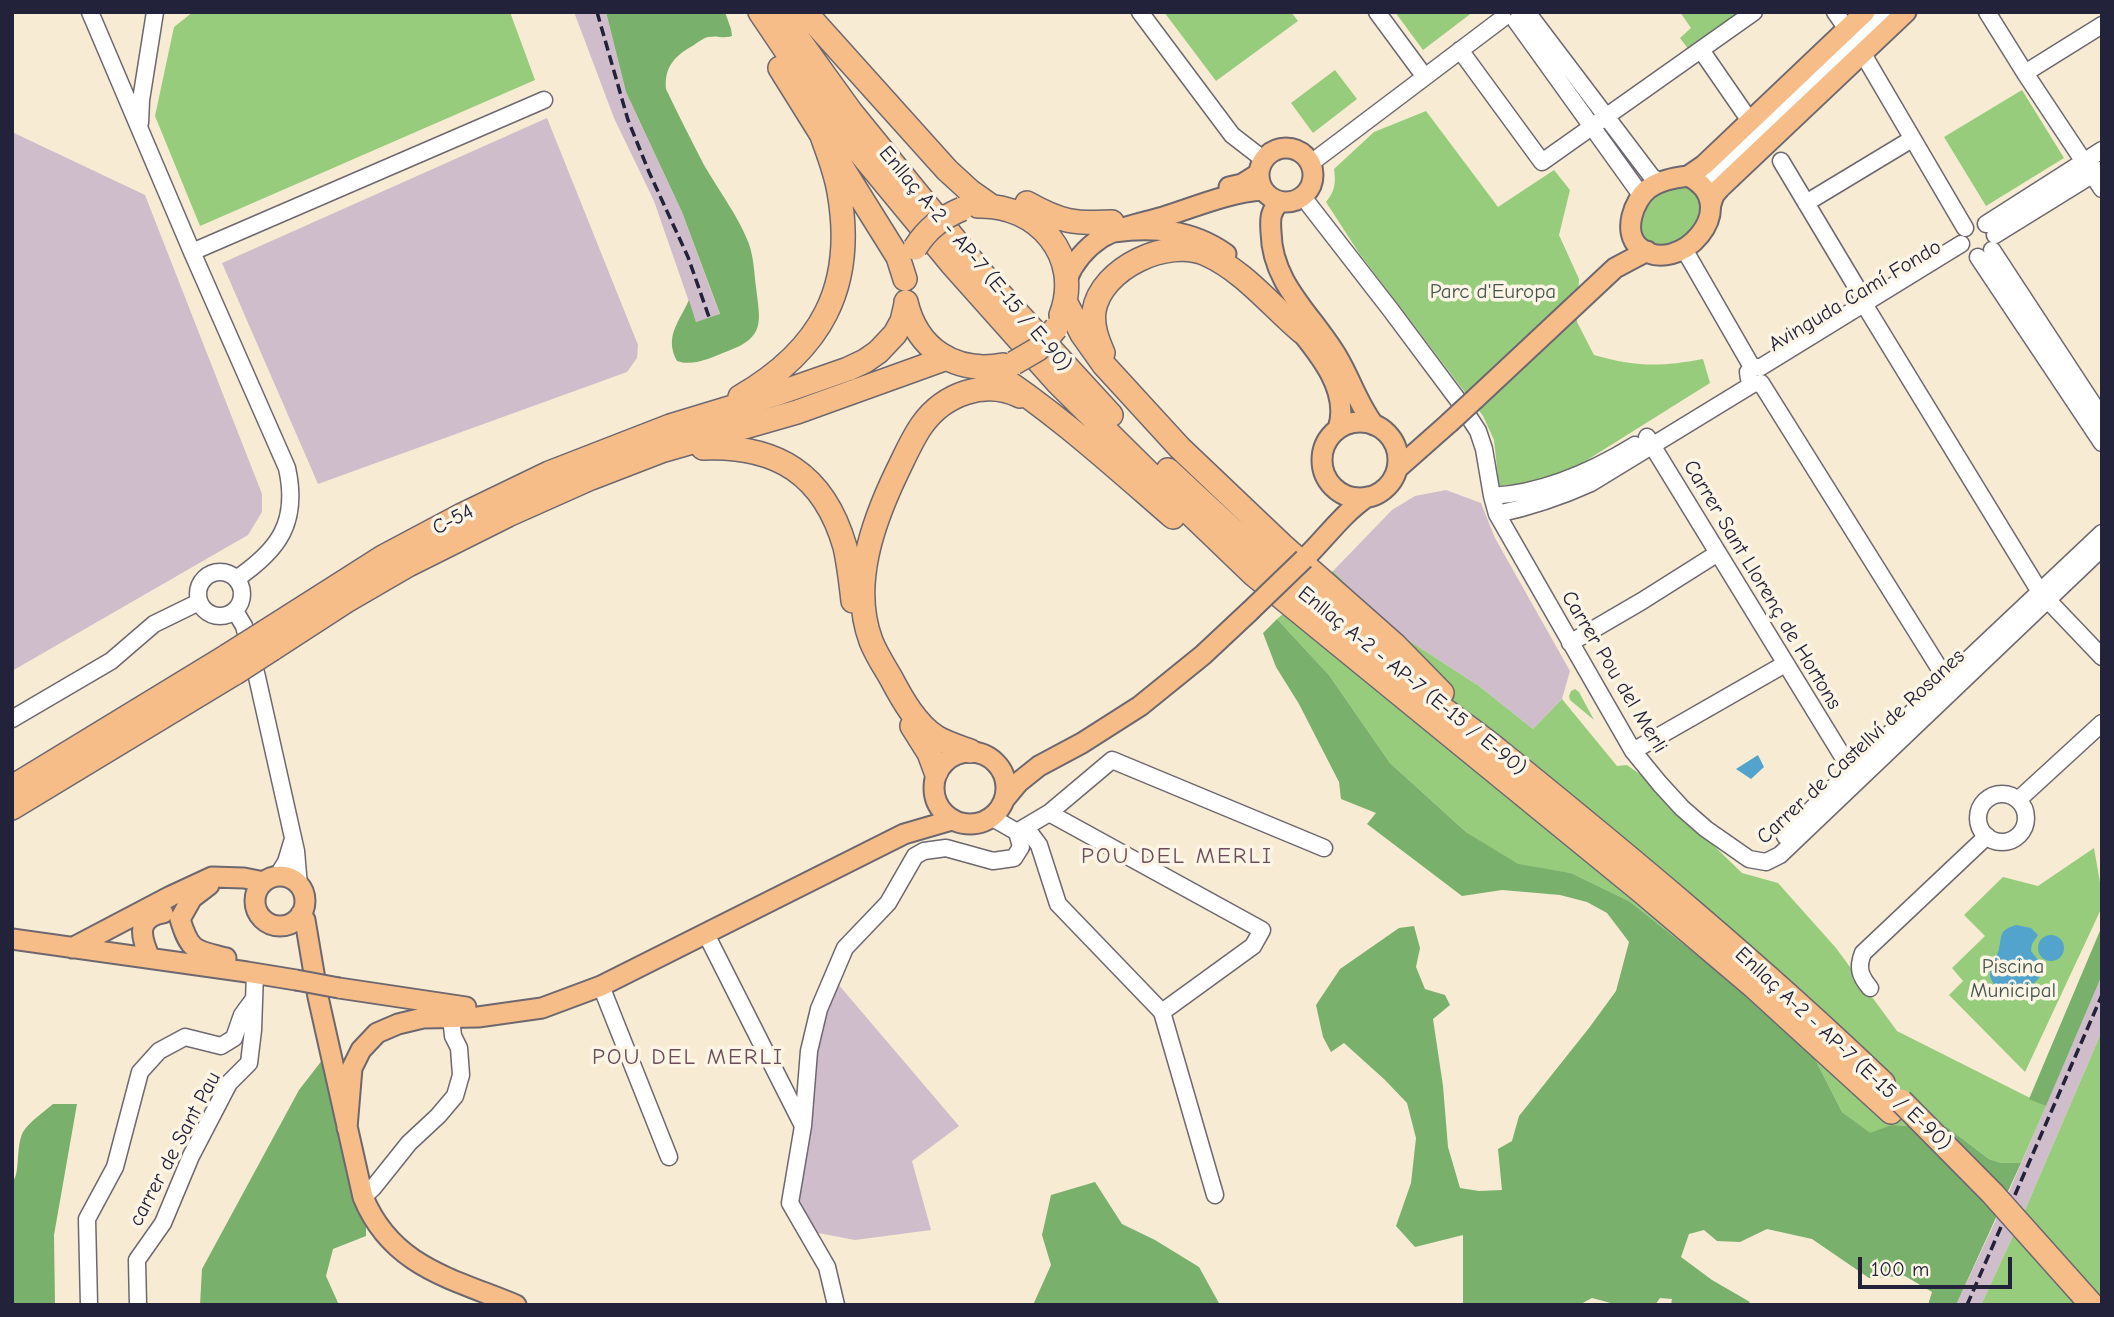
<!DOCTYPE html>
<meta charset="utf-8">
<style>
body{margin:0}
#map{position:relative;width:2114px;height:1317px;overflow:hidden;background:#f7ebd3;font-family:"Comic Neue",sans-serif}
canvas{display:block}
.frame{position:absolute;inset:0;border:14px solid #22223b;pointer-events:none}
.scale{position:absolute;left:1858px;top:1257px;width:154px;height:32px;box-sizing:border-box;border:4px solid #22223b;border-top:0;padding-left:9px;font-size:21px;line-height:24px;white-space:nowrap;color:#22223b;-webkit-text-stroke:5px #fcf5e5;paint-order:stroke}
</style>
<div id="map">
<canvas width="2114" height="1317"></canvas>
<div class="frame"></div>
<div class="scale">100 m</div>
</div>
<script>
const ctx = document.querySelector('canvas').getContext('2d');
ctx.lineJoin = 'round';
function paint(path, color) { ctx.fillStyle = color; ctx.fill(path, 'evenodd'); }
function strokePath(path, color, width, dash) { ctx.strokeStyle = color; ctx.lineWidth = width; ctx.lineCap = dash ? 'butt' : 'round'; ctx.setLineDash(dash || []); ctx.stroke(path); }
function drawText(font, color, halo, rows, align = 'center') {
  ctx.font = font + ' "Comic Neue",sans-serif'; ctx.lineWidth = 7; ctx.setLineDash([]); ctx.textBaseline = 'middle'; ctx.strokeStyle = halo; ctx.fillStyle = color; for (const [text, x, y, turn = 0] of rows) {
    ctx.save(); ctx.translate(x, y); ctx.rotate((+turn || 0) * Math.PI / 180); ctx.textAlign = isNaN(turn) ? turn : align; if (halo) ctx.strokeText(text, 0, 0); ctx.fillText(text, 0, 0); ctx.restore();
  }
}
paint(new Path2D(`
 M574,12H606L626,92L682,212L720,315L696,322L654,201L614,118Z
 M547,118L638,345L637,358L627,372L318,484L222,263Z
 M12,132L145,195L262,494V512L248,535L12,671Z
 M1446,490L1481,503L1495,538L1570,671L1562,699L1533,729L1479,686L1391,629L1333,571L1392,510L1415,496Z
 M2102,975V1031L2025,1210L1981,1305H1956L2008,1194Z
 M838,984L959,1126L912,1161L931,1230L855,1240L813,1232L798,1198L818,1029Z`), '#d0bdcc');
paint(new Path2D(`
 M193,12H510L535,80L200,226L155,116L174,27Z
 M1164,12H1291L1298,21L1216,81Z
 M1395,12H1473L1423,50Z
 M1680,12H1740L1689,50L1680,38L1691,28Z
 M1335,70L1357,99L1313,133L1291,103Z
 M2022,90L2064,158L1986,206L1944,137Z
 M1426,111L1498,207L1554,170L1570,190L1559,235L1579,279L1577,322L1594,355C1636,367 1660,367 1703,359L1710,383L1576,467L1530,483L1499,486L1494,440L1483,416L1359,253L1326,202C1335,191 1336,183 1334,169L1374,132Z
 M1683,184L1697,189L1704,208L1693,233L1664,250L1639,239C1641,200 1647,196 1683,184Z
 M1333,571L1391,629L1479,686L1533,729L1562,699L1617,766L1627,765L1641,775L1742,873L1778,883L1836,948L1897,1031L2046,1106L2021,1163H2001L1989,1159L1947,1127L1891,1125L1870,1134L1842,1112L1814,1057L1720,973L1629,901L1571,873L1518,865L1466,832L1390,763L1329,675L1277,619Z
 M1575,689L1579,692L1594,720L1570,700L1569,696L1571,691Z
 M2094,848L2102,894V907L2025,1072L1949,995L1963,981L1952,968L1985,936L1964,915L2003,877L2038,886Z
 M2102,1031V1305H1981L2025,1210Z`), '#97cc7d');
paint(new Path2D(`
 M606,12H725L731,29L732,36C723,39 717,35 709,37C705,37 698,42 694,45C676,55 664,66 666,89C678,114 691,140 704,165C718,189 740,219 749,244C754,259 754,272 756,287C760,321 766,337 728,351C713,357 693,367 677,361C664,337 679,322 689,300L696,322L720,314L682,212L626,92Z
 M1277,619L1329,675L1390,763L1466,832L1518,864L1571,873L1629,901L1783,1023L1814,1057L1842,1112L1870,1133L1891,1125L1947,1127L1989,1159L2001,1163H2021L1956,1305H1928L1932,1292L1905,1276L1869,1278L1812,1239L1767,1229L1740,1242L1717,1241L1704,1230L1689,1234L1681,1257L1712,1280L1750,1302L1747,1305H1671L1672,1299L1660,1298L1655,1305H1618L1592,1298L1579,1305H1463V1235L1415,1247L1396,1226L1411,1183L1416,1138L1407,1103L1384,1079L1344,1043L1331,1052L1323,1037L1316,1005L1340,969L1399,928L1414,926L1420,948L1416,967L1425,989L1445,995L1450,1005L1433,1019L1443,1086L1448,1147L1460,1188L1479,1191L1502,1190L1498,1149L1512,1141L1519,1116L1589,1028L1616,991L1629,942L1607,913L1587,902L1560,895L1502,890L1462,896L1367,824L1376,813L1341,799L1339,782L1299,704L1276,667L1263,633Z
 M2102,926V975L2046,1106L2029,1099Z
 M323,1059L366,1220V1236L333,1249L326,1276L339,1305H200L202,1269L299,1090Z
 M53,1104H77L54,1235L55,1305H12V1183C21,1173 15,1148 23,1132C29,1122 44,1112 53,1104Z
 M1095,1182L1122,1224L1155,1240L1199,1267L1220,1305H1033L1051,1265L1042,1235L1051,1195Z`), '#79b06c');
paint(new Path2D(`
 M1758,755L1764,767L1751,779L1736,769Z
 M2016,925L2031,928L2038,935L2032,944L2031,951L2045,969C2037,984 2017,1001 1999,989C1995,986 1991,981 1990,976C1989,967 1997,958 1999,949C2002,935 1999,930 2016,925Z
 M2038 948a13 13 0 1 1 26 0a13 13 0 1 1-26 0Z`), '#52a4cc');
const minor = new Path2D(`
 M90,12L192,252L287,468C299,522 279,550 236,579
 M1140,12L1232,135L1263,159
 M1377,12L1419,69
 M1527,12L1652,177L1660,182
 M1835,12L1856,42L1965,228
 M1987,12L2025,73L2102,189
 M1516,21L1641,195
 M1864,34L1888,12
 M1460,50L1542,162L1754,12
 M1701,50L1750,121
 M2025,73L2102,25
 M140,123L141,100L155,12
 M1781,161L1860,293
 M1311,163L1503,18
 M1710,182L1849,50
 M1303,197L1390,309L1458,400L1478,431L1484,449L1492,496L1497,514L1633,751L1660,784L1682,808L1706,829L1749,859L1766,862L1780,855L2102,548
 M1806,203L1912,139
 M1986,224L2102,150
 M1995,235L2100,170
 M1684,249L1752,367
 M1992,250L2102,418
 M192,252L544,100
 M1978,257L2102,443
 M1864,304L2040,592L2102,657
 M1761,383L1951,687
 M1761,383L1753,384L1749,379L1748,372L1752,367H1761L1961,244
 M1647,437L1851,770L1858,777
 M1492,496C1543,493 1591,472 1635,445
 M1497,514C1530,507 1560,497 1591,483L1753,384
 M198 594a22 22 0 1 1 44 0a22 22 0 1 1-44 0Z
 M235,611L244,626L257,677L296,851L299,886
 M1570,643L1642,601L1718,553
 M12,719L111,661L154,624L199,602
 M1633,751L1785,664
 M1978 818a24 24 0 1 1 48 0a24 24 0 1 1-48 0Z
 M2018,800L2102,723
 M1049,813L1262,930L1253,946L1162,1012
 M991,817L1017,832L1030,833L1039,845L1058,904L1162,1012L1215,1195
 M1017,832L1049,813L1112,760L1324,848
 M1785,836L1851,770L2102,533
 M280,876L281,870L286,862L292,842
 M706,934L803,1126L790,1203L827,1267L836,1305
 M601,986L669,1157
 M1870,988C1860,976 1857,968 1863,953L1987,836
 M803,1126L809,1051L819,1009L845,948L888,903L915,856L924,851L946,848L993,861L1014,858L1021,847L1017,832
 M363,1197L373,1188L409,1143L438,1116L455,1096L461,1075L459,1048L453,1036L451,1017
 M89,1305L87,1219L115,1167L140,1072L159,1051L185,1037L221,1046L234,1038L242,1015L253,1000
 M138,1305L137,1260L163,1223L191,1156L229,1083L249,1063L253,1030L255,973`);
const major = new Path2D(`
 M1259 175a27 27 0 1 1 54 0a27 27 0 1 1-54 0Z
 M1688,176C1746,205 1678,280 1639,247C1622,232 1634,200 1648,189C1660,180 1674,178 1688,176Z
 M1688,176L1704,165L1865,12
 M1229,187L1242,184L1258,174
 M1280,202C1270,211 1270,219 1271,232C1272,285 1313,315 1338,358C1351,380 1358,404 1374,425
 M1711,204L1714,195L1720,188L1906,12
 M1113,232C1153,227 1191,229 1226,254
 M1067,279C1074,262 1086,248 1101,238C1119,227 1143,223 1163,217C1195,207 1229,192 1263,190
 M1293,322C1317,351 1351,390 1338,429
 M1475,399L1615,268L1647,251
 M1322 460a38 38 0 1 1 76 0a38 38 0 1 1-76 0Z
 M1397,469L1449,423
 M1304,559C1325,539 1342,514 1367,497
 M934 788a36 36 0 1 1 72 0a36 36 0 1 1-72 0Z
 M1004,800L1019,782L1039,766L1082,743L1140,706L1203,655L1250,611
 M255 901a25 25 0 1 1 50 0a25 25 0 1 1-50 0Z
 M209,885L192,898L180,919C190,952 195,950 226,958
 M301,914L305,920L318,997L363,1197C392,1267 451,1278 516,1305
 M12,939L247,972L296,980
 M72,948L171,896L212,877L244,878L264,882
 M150,958C141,938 135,918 163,913
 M339,988L466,1007
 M347,1128L352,1068L361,1050L377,1033L398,1024L423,1018L478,1017L542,1008L601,986L904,834L952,820`);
const highway = new Path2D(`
 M760,12L816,95L851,142L951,263L1058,383L1173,497L1253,574L1641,891L1753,986L1891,1112
 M779,12L851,112L990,283L1111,415
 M805,12L947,170L971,192L991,206
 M780,68L898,257L905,279
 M1027,203C1061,222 1074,224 1112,222
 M978,206C1038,204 1083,257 1061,315
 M906,302C917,349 955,374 1003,365
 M1066,303L1082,334L1104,365L1180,448L1282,545L1395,645L1442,693
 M1103,353C1097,339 1092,326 1094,311C1101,268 1168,237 1206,254C1244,271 1271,306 1302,332
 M987,368C1054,411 1113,465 1173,517
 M740,397C821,350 856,287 839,192C836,173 829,155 822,136
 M703,448C777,445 824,474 845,547C849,565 851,583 853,601
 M1168,470C1244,541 1321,612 1402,677C1433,703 1467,725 1499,751C1630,857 1761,966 1883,1083
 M265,632L383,557L462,515L549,473L670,426L779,393L848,369L865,361L878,352L895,334L902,321L906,304
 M272,649L346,601L408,565L508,515L591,478L661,451L797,412L947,358
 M912,726L929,753L936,772
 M970,751C959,747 946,743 936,737C916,724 902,699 891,678C884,666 876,654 871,641C850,585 873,522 897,472C905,456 912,439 922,425C944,394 985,379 1020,396
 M12,787L227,656
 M12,808L235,673`);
strokePath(minor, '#6d6870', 19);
strokePath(major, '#6d6870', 23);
strokePath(highway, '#6d6870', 26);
strokePath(minor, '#fff', 16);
strokePath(major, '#f7bd88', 19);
strokePath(highway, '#f7bd88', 23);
strokePath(new Path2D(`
 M597,12L628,120L649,172L688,257L709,317
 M1967,1305L2102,995`), '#22223b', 3.5, [10, 5]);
const majorBridge = new Path2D(`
 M1449,423L1475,399
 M1250,611L1304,559
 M296,980L339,988`);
const highwayBridge = new Path2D(`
 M915,248C927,229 941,218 962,209
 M1014,363L1038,349L1056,328
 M227,656L265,632
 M235,673L272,649
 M1901,1101L1992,1193L2092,1305`);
strokePath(majorBridge, '#6d6870', 23, []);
strokePath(highwayBridge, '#6d6870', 26, []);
strokePath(majorBridge, '#f7bd88', 19);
strokePath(highwayBridge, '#f7bd88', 23);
drawText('21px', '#22223b', '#fcf5e5', [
 ["Enllaç A-2 - AP-7 (E-15 / E-90)",975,259,50],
 ["Avinguda Camí Fondo",1855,296,-31],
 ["C-54",453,520,-27],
 ["Carrer Sant Llorenç de Hortons",1762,585,59],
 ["Carrer Pou del Merli",1614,672,59],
 ["Enllaç A-2 - AP-7 (E-15 / E-90)",1412,681,39],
 ["Carrer de Castellví de Rosanes",1861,747,-43],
 ["Enllaç A-2 - AP-7 (E-15 / E-90)",1843,1049,43],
 ["carrer de Sant Pau",175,1149,-62]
]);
drawText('21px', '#45554f', '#fcf5e5', [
 ["Parc d'Europa",1493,292],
 ["Piscina",2013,967],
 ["Municipal",2013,991]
]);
ctx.letterSpacing = '2px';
drawText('23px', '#6a4d59', '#fcf5e5', [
 ["POU DEL MERLI",1177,856],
 ["POU DEL MERLI",688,1057]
]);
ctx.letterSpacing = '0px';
</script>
